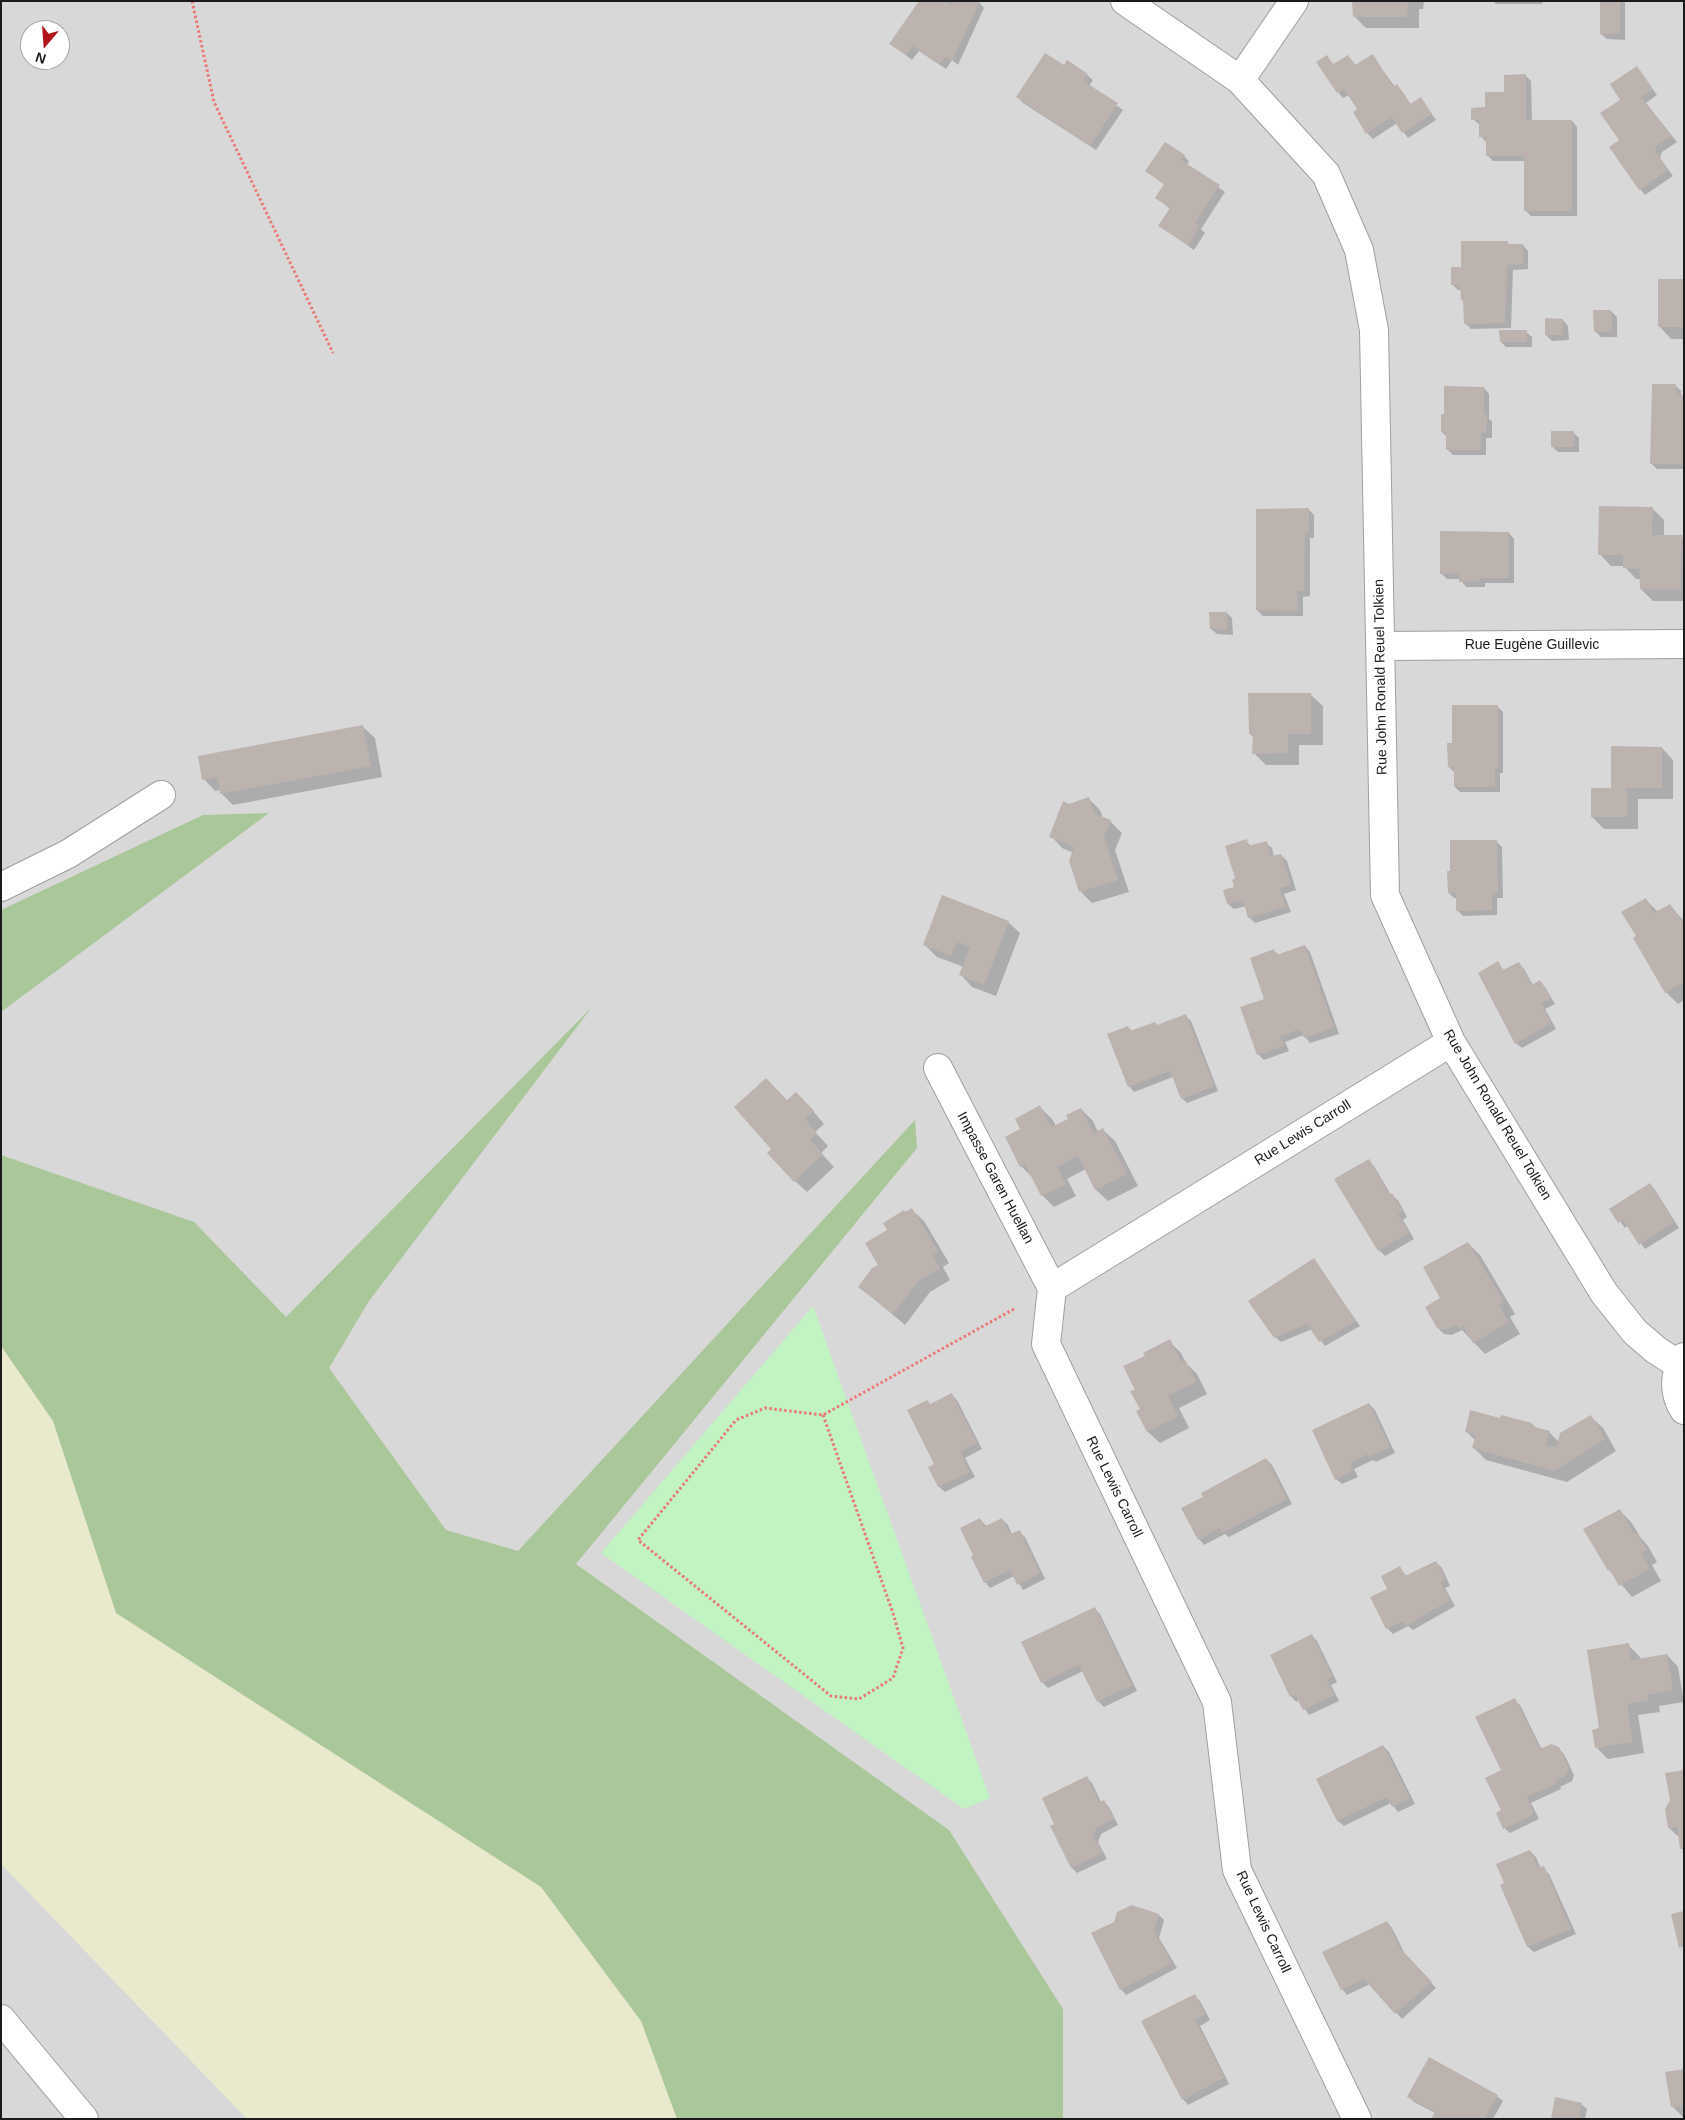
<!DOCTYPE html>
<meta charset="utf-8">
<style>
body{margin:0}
#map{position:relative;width:1685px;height:2120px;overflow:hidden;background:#ece8e2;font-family:Helvetica,sans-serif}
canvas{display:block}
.frame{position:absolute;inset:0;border:2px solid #1b1b1b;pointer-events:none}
.north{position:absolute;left:20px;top:20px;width:50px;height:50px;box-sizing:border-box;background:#fff;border:1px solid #a4a4a4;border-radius:50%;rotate:198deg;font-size:14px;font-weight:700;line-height:20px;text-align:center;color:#1b1b1b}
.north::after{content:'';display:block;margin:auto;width:18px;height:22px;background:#b3131b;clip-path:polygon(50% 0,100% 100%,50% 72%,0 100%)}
</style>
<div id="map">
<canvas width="1685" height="2120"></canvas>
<div class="frame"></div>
<div class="north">N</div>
</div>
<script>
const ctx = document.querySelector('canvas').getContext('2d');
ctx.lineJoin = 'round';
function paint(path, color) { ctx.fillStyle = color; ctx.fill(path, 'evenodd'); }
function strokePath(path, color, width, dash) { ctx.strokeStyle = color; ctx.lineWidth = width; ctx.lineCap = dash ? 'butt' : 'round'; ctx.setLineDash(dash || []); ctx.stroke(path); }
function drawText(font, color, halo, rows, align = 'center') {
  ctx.font = font + ' Helvetica,sans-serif'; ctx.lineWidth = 4; ctx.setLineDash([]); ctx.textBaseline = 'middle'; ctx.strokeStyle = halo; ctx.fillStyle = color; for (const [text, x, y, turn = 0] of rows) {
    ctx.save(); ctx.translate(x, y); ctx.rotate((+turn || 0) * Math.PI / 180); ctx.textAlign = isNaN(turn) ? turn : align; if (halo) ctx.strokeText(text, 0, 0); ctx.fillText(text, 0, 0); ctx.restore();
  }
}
paint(new Path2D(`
 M1,1H1684V2119H1ZM30,30H60V60H30Z`), '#d9d8d8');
paint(new Path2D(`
 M1,1252L836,2119H247L1,1864Z`), '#e9e9ce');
paint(new Path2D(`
 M269,813L1,1012V910L203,815Z
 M592,1007L369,1301L329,1368L446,1530L518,1551L915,1120L917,1148L576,1564L949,1830L1063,2009V2119H677L641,2021L541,1887L116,1613L53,1421L1,1346V1155L194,1222L286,1317Z`), '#aac79a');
paint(new Path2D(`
 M813,1306L990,1798L964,1809L601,1553Z`), '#c1f3c3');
paint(new Path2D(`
 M921,1H978L984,8L958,65L952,60L946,69L919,51L912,60L891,44Z
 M1354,1H1424L1423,9H1419V28H1366L1354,16Z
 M1493,1H1543L1542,4H1496Z
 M1602,1H1684V2H1625V40L1607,39L1601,34Z
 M1372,55L1395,87L1397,86L1402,91L1411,105L1421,99L1436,120L1408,138L1397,123L1373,139L1368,134L1355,113L1359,110L1349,95L1343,98L1338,92L1327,57L1334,65L1348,56L1356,66Z
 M1064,67L1087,75L1093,80L1089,86L1123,110L1096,150L1023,103L1018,97Z
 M1637,68L1657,95L1646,103L1677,142L1662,152L1660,158L1673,176L1645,195L1640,189L1621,140L1622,100Z
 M1526,76L1531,81L1532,121H1572L1577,127V216H1531L1525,210V161H1493L1488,156L1486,142L1481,136L1480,125L1473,119Z
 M1184,156L1189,161L1187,165L1225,192L1201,229L1205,233L1194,250L1160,226L1170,209L1157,198L1165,185L1146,171Z
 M1507,242L1510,245H1523L1528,251V269L1513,270L1511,328L1471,329L1465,323V303L1462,300V290H1458L1453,285L1462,268Z
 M1684,280V339H1671L1660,327Z
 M1611,311L1617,317V337H1601L1595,331Z
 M1563,320L1568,326L1569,340L1552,341L1546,335Z
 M1526,332L1532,337V347H1506L1501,342Z
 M1675,385L1681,391V396H1684V469H1657L1651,463Z
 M1484,388L1489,394V419L1492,421V438H1486V455H1453L1447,449V437L1442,432L1445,415Z
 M1573,432L1579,438V452H1558L1553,447Z
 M1652,508L1664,520V536H1681L1684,538V601H1653L1641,589V579H1636L1624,566H1611L1600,554Z
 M1309,510L1314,515V538H1310V596L1303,597V616H1263L1257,610Z
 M1509,533L1514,539V583H1485V587H1466L1460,579H1447L1441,573Z
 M1227,613L1232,618L1233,635L1217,634L1211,629Z
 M1311,695L1323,706V745H1299V765H1266L1254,753V738L1250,734Z
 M1497,706L1503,712V773H1500V792H1460L1455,787V773L1449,767L1454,745Z
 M363,727L375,738L382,777L233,805L221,793L220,790L215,791L204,779Z
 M1662,748L1673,760V799H1638V829H1604L1592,817L1612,789Z
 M1089,799L1100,810L1103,818L1110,821L1122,833L1115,850L1129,892L1092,903L1081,892L1071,861L1074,853L1062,848L1051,836L1069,805Z
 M1246,841L1252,847L1266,843L1272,848L1274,857L1281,855L1287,861L1296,890L1284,894L1291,912L1255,923L1249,917L1246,906L1234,909L1228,904L1236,888Z
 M1496,841L1502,847L1503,898H1497V915L1463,916L1458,911V898H1454L1449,893Z
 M1646,900L1657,911L1670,906L1684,921V1000L1678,1004L1666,992L1637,936Z
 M1008,922L1020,933L996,996L972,987L961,975L964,967L937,957L925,945Z
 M1305,946L1310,952L1339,1034L1310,1043L1304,1035L1285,1042L1289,1051L1264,1060L1258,1054L1274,951L1279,955Z
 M1497,963L1505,971L1519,963L1524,969L1533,985L1540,981L1545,987L1555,1004L1545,1009L1556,1029L1522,1048L1516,1043Z
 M1185,1015L1191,1021L1218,1091L1187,1103L1182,1098L1173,1077L1134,1092L1129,1086L1128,1027L1133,1032L1157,1026Z
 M787,1102L808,1105L824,1124L815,1132L828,1146L821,1153L834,1167L807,1192L795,1181L773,1149Z
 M1040,1107L1052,1119L1056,1126L1070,1119L1081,1109L1093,1121L1098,1132L1103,1130L1115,1141L1138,1186L1108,1201L1096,1190L1086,1169L1067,1179L1076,1196L1054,1207L1042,1195L1033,1178L1021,1166L1022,1129Z
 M1368,1160L1374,1166L1391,1195L1398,1200L1407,1217L1403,1220L1414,1239L1385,1256L1379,1250L1335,1180Z
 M1650,1184L1655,1190L1679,1228L1645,1249L1628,1225L1625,1228L1611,1209Z
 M912,1210L924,1221L949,1263L943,1267L950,1280L930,1292L905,1325L860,1287L880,1265L889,1230Z
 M1468,1243L1480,1255L1515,1314L1510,1317L1520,1334L1485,1354L1462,1330L1452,1335L1444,1334L1438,1328Z
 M1314,1260L1360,1326L1325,1346L1312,1329L1281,1342L1275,1337Z
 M1169,1341L1181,1353L1186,1363L1197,1374L1207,1394L1179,1408L1189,1428L1160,1443L1148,1432L1138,1411L1141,1410L1136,1390L1146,1356Z
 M952,1395L957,1400L982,1449L965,1458L975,1477L945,1492L939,1487L930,1467L936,1464L927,1401L931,1405Z
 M1369,1404L1375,1410L1395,1453L1376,1462L1373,1460L1354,1469L1358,1477L1342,1484L1336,1479Z
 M1502,1416L1532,1424L1536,1428L1549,1432L1559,1442L1591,1417L1603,1428L1616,1451L1567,1482L1486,1460L1474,1448L1476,1441L1466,1431L1501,1419Z
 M1266,1459L1272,1465L1292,1504L1229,1537L1225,1534L1204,1545L1199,1539L1205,1497Z
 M1619,1510L1631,1522L1641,1538L1648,1546L1657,1562L1652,1565L1661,1581L1632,1597L1609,1570Z
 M980,1519L987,1527L1002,1519L1008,1525L1012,1535L1019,1531L1025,1537L1045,1579L1023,1590L1014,1576L990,1588L985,1582L975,1556Z
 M1436,1562L1442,1568L1450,1586L1445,1588L1455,1606L1413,1630L1408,1626L1393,1634L1387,1628L1389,1590L1400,1568L1407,1577Z
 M1094,1608L1100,1614L1137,1691L1104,1707L1098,1701L1083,1671L1048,1688L1042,1682Z
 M1312,1636L1317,1641L1337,1682L1331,1685L1339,1701L1309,1715L1299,1700L1296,1702L1291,1696Z
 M1628,1645L1640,1657L1641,1660L1667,1655L1678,1667L1684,1702L1659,1706L1660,1712L1638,1715L1644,1753L1608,1759L1596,1747Z
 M1514,1700L1520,1705L1542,1750L1558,1748L1564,1754L1574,1775L1572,1781L1560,1787L1561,1789L1531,1803L1539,1819L1510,1833L1504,1828L1503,1811Z
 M1383,1746L1389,1752L1415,1804L1398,1812L1391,1803L1344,1826L1338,1821L1317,1779Z
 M1684,1772V1851L1681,1848L1680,1838L1669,1828Z
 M1087,1778L1092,1783L1101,1802L1103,1801L1109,1807L1118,1825L1101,1834L1098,1842L1107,1859L1077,1873L1072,1868L1056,1824Z
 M1530,1851L1536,1857L1541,1869L1543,1868L1549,1874L1576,1934L1534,1952L1528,1947L1502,1886Z
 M1159,1915L1164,1920L1159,1938L1177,1968L1126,1995L1121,1989Z
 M1387,1922L1392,1928L1406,1956L1436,1988L1402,2019L1370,1984L1347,1995L1342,1989Z
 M1195,1996L1200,2001L1210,2020L1200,2026L1229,2084L1188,2105L1183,2099Z
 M1684,2070V2118L1672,2106Z
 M1497,2096L1503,2101L1493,2119H1432L1435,2113L1414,2102L1409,2097Z
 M1581,2104L1587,2109L1585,2119H1552Z`), '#0003');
paint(new Path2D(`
 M919,1H946L950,5L953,1H980L952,61L946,56L940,64L913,46L906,55L889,44Z
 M1352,1H1408L1407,17H1353Z
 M1600,1H1620V34H1600Z
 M1045,53L1064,65L1067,60L1088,74L1083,81L1118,103L1090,146L1016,97Z
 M1373,54L1393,87L1397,84L1410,104L1421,97L1432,114L1402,133L1392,117L1366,134L1353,112L1357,109L1344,89L1337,93L1316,62L1327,55L1333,64L1348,55L1355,65Z
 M1637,66L1653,89L1641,97L1672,136L1656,146L1655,154H1658L1668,170L1639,190L1609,147L1619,140L1600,113L1620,100L1610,84Z
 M1526,74V120H1572V211H1524V156H1486V137H1479V120H1471V108L1485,107V92H1504V75Z
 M1165,142L1185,155L1181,160L1220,185L1195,223L1200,226L1188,245L1158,226L1170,208L1155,198L1164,184L1145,171Z
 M1461,241H1508V244H1523V264L1507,265L1505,323L1464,324L1463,300H1461L1460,285H1451V267H1461Z
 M1658,279H1684V327H1658Z
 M1593,310H1611L1612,332H1594Z
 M1545,318L1563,319V335H1545Z
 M1499,330H1527V342H1500Z
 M1652,384H1676V395H1684V464H1650Z
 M1444,386L1484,387V414L1487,415L1486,433H1481V450H1446V432H1441V414H1444Z
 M1551,431H1574V447H1551Z
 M1599,506L1653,507L1652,535H1682L1681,590L1640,589L1639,569L1623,568V555H1598Z
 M1309,508V533H1305L1304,591H1297L1298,611L1256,610V509Z
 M1440,531L1509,532V578H1480L1479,581L1459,582V573L1440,574Z
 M1209,612H1227V630L1210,629Z
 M1248,693H1311V734H1288V753L1252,754L1253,734H1249Z
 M1452,705H1498V768H1495V787H1454V768L1448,767L1447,743H1452Z
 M363,725L371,766L220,794L217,777L202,780L198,756Z
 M1611,746L1662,747V788H1627V817H1591V788H1611Z
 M1089,797L1095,814L1111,820L1104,837L1118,880L1079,892L1069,861L1074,847L1049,837L1063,801L1069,804Z
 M1247,839L1248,846L1267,841L1271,856L1281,854L1291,885L1280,888L1286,907L1248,918L1243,900L1227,904L1223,890L1234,887L1232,880L1235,878L1225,846Z
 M1450,840H1497L1498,893H1492V910L1456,911V893H1448L1447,871H1450Z
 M942,895L1009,921L984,985L959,975L970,947L957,942L951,956L923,945Z
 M1646,898L1654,913L1670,904L1684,924V949L1682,950L1684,954V982L1665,993L1633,938L1636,936L1621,912Z
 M1305,945L1334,1028L1304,1038L1300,1029L1280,1036L1284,1046L1257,1055L1240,1007L1264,999L1250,958L1274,949L1276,955Z
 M1498,961L1503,970L1519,962L1532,985L1540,980L1551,998L1541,1003L1551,1023L1515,1044L1478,973Z
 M1186,1014L1214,1086L1181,1099L1170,1071L1128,1087L1107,1034L1128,1026L1130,1031L1155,1022L1157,1025Z
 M766,1078L787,1100L796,1092L814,1111L805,1119L817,1133L810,1140L823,1154L794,1182L767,1153L771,1149L734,1107Z
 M1040,1105L1051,1127L1068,1119L1066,1115L1081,1108L1094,1133L1103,1128L1127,1174L1095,1190L1078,1156L1057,1167L1066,1184L1041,1196L1025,1164L1020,1167L1005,1137L1020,1129L1015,1119Z
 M1369,1159L1390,1195L1392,1193L1403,1211L1398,1214L1409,1233L1378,1251L1334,1179Z
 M1650,1183L1674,1222L1639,1245L1623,1220L1618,1223L1609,1209Z
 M912,1208L938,1251L932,1255L940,1268L919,1281L893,1314L858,1287L872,1268L878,1265L865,1243L887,1230L883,1223L904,1210L905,1212Z
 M1468,1242L1504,1302L1499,1305L1509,1322L1473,1343L1463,1326L1459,1328L1457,1324L1445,1330L1437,1328L1425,1307L1440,1298L1423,1267Z
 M1314,1258L1356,1321L1319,1342L1307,1324L1274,1338L1248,1301Z
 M1170,1339L1181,1362L1185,1360L1196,1382L1168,1396L1178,1416L1147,1432L1136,1411L1140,1409L1130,1391L1135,1390L1123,1366L1145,1356L1143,1353Z
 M952,1393L977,1443L960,1452L970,1472L938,1487L928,1467L934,1464L907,1410L927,1400L930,1404Z
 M1369,1403L1390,1447L1369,1457L1368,1454L1350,1463L1353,1471L1335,1480L1312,1430Z
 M1470,1410L1500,1418L1501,1415L1532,1423L1531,1426L1550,1431L1546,1445L1557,1447L1560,1433L1591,1415L1605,1439L1554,1471L1472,1448L1476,1435L1465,1432Z
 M1266,1458L1287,1499L1222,1533L1220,1528L1198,1540L1181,1508L1203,1497L1201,1493Z
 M1620,1509L1634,1534L1637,1533L1647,1550L1641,1553L1650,1569L1619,1586L1610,1570L1608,1571L1583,1529Z
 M980,1518L984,1527L1002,1518L1010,1534L1020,1530L1040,1573L1017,1585L1010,1570L984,1583L971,1557L973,1555L960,1528Z
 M1436,1561L1446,1580L1440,1582L1450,1600L1406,1626L1403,1621L1386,1629L1370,1597L1387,1589L1381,1576L1400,1566L1405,1576Z
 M1095,1607L1132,1685L1097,1702L1079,1665L1041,1683L1021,1642Z
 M1312,1634L1332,1676L1327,1679L1334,1695L1303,1710L1295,1695L1290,1697L1270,1655Z
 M1629,1643L1631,1660L1667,1654L1673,1690L1648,1695L1649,1700L1627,1704L1633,1742L1595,1748L1592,1730L1599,1728L1587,1650Z
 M1515,1698L1540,1749L1551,1744L1559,1747L1569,1768L1566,1776L1556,1781L1557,1783L1527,1797L1534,1814L1503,1829L1496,1813L1501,1810L1485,1778L1501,1770L1475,1717Z
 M1383,1745L1410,1798L1392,1807L1387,1797L1337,1821L1316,1779Z
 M1684,1770V1848L1680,1849L1677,1827L1668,1828L1665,1809L1670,1800L1665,1773Z
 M1087,1776L1099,1802L1104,1800L1114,1819L1096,1828L1093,1836L1103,1853L1071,1868L1050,1826L1054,1824L1042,1798Z
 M1530,1850L1538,1868L1544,1866L1571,1929L1527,1947L1500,1885L1504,1883L1496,1864Z
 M1132,1905L1159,1914L1154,1932L1172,1963L1120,1990L1091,1933L1114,1922L1117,1912Z
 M1684,1911V1946L1679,1948L1671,1914Z
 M1387,1921L1400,1948L1432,1982L1395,2014L1364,1979L1341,1990L1322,1952Z
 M1195,1994L1205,2014L1195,2020L1224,2078L1182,2100L1141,2021Z
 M1429,2057L1498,2095L1484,2119H1431L1435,2112L1407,2097Z
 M1684,2069V2105L1671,2107L1665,2072Z
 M1555,2097L1582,2103L1579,2116L1581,2119H1551Z`), '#bcb3af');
const minor = new Path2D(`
 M1125,1L1240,80L1326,174L1359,250L1374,330L1385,895L1451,1042L1604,1293L1635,1332L1656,1350L1679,1365
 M1240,80L1294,1
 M1381,646L1684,644
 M1,887L68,854L161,795
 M938,1068L1052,1288
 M1684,1357C1674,1374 1673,1393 1684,1410
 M1,2019L84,2119
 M1357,2119L1237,1870L1217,1702L1046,1344L1052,1288L1451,1042`);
strokePath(minor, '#9f9f9f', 30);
strokePath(new Path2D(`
 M192,1L214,102L333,353
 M823,1415L893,1613L903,1648L893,1678L859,1699L831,1696L638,1540L736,1420L765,1408L823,1415L1014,1309`), '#eb7973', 3, [2.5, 2.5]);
strokePath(minor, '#fff', 28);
drawText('14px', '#1b1b1b', '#fff', [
 ["Rue Eugène Guillevic",1532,645],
 ["Rue John Ronald Reuel Tolkien",1381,677,-91],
 ["Rue John Ronald Reuel Tolkien",1497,1115,59],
 ["Rue Lewis Carroll",1303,1133,-32],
 ["Impasse Garen Huellan",995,1178,62],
 ["Rue Lewis Carroll",1114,1487,64],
 ["Rue Lewis Carroll",1263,1922,65]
]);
</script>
